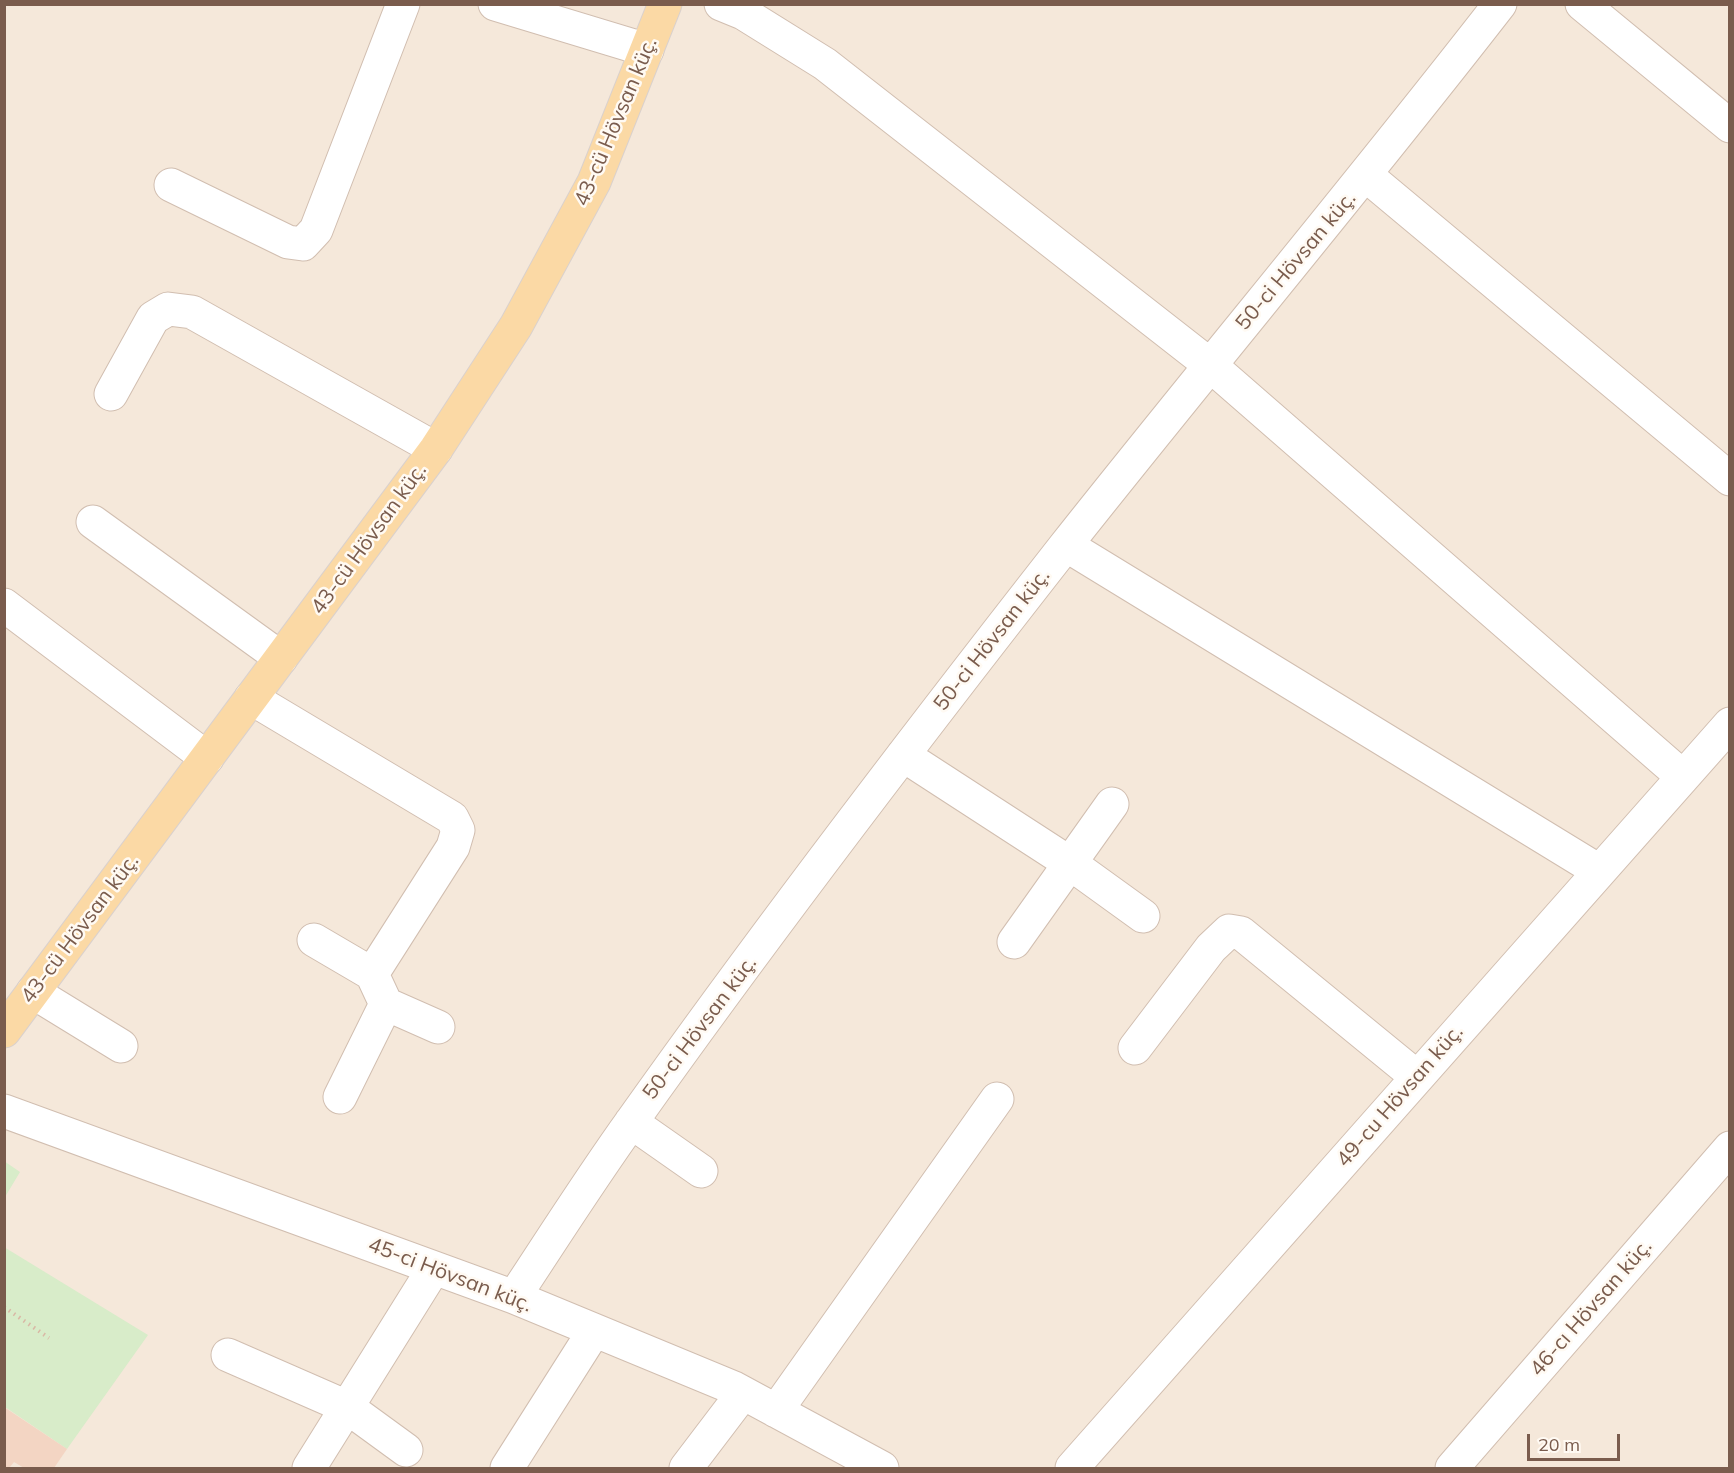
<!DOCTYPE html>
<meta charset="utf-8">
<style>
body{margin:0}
#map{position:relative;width:1734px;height:1473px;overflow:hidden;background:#fdf6ec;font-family:Mulish,sans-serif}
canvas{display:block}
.frame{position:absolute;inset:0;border:6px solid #7a5c4d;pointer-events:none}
.scale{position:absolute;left:1527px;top:1434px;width:93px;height:27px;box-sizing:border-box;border:3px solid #7a5c4d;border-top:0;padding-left:8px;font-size:18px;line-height:21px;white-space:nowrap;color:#7a5c4d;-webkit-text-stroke:4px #fffaf3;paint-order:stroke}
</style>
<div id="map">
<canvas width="1734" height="1473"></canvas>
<div class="frame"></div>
<div class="scale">20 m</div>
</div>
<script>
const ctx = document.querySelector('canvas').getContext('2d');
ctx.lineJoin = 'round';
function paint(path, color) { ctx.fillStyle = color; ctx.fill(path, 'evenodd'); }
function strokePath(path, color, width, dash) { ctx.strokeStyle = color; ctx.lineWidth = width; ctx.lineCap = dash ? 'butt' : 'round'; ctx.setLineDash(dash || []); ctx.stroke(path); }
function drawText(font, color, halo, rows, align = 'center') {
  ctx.font = font + ' Mulish,sans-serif'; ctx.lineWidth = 5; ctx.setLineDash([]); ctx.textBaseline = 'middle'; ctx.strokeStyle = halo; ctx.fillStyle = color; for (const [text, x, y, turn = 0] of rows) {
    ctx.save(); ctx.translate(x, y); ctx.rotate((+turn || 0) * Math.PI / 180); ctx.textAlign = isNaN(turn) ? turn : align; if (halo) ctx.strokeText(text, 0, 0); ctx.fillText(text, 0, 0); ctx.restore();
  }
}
paint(new Path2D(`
 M5,5H1729V1468H5Z`), '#f5e8da');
paint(new Path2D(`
 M4,1161L20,1172L5,1197H4Z
 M4,1247L148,1335L67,1449L5,1407Z`), '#d8ecc9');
paint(new Path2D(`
 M4,1407L67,1449L54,1468H24L14,1462L9,1468H4Z`), '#f3d5c3');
const minor = new Path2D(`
 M495,4L647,50
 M721,4L743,13L825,64L1210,365L1683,777
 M1582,4L1730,126
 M1367,176L1730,479
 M171,185L288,242L303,244L316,230L403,4
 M111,394L153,318L168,309L192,312L436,449
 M93,522L281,658
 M1066,545L1599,871
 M4,605L207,758
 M251,698L452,818L458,830L453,847L372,974L386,1004L340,1097
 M903,755L1071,864L1143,916
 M314,940L372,974
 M1014,942L1112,804
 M33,992L121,1046
 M386,1004L438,1027
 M1135,1048L1211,948L1229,931L1241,933L1417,1077
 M4,1111L514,1297L734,1388L882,1468
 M631,1122L701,1171
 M514,1297C553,1238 591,1178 632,1121C771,925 917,735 1065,546C1209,364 1358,187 1500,4
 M228,1355L347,1407L406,1450
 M776,1411L997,1099
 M309,1468L434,1268
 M507,1468L594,1331
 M686,1468L743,1393
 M1072,1468L1730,724
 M1452,1468L1730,1148`);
const major = new Path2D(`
 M4,1031L436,449L516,326L594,182L665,4`);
strokePath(minor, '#d1beb0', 35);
strokePath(major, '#dad1cd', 35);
strokePath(new Path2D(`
 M4,1307L49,1338`), '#d9b8a5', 4, [1.5, 4.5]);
strokePath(minor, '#fff', 33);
strokePath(major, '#fbd9a5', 33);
drawText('21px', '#7a5c4d', '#fffaf3', [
 ["43-cü Hövsan küç.",616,122,-67],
 ["50-ci Hövsan küç.",1296,261,-50],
 ["43-cü Hövsan küç.",369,539,-54],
 ["50-ci Hövsan küç.",992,640,-52],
 ["43-cü Hövsan küç.",80,929,-53],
 ["50-ci Hövsan küç.",700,1028,-53],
 ["49-cu Hövsan küç.",1400,1096,-49],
 ["45-ci Hövsan küç.",450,1275,21],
 ["46-cı Hövsan küç.",1591,1308,-49]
]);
</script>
